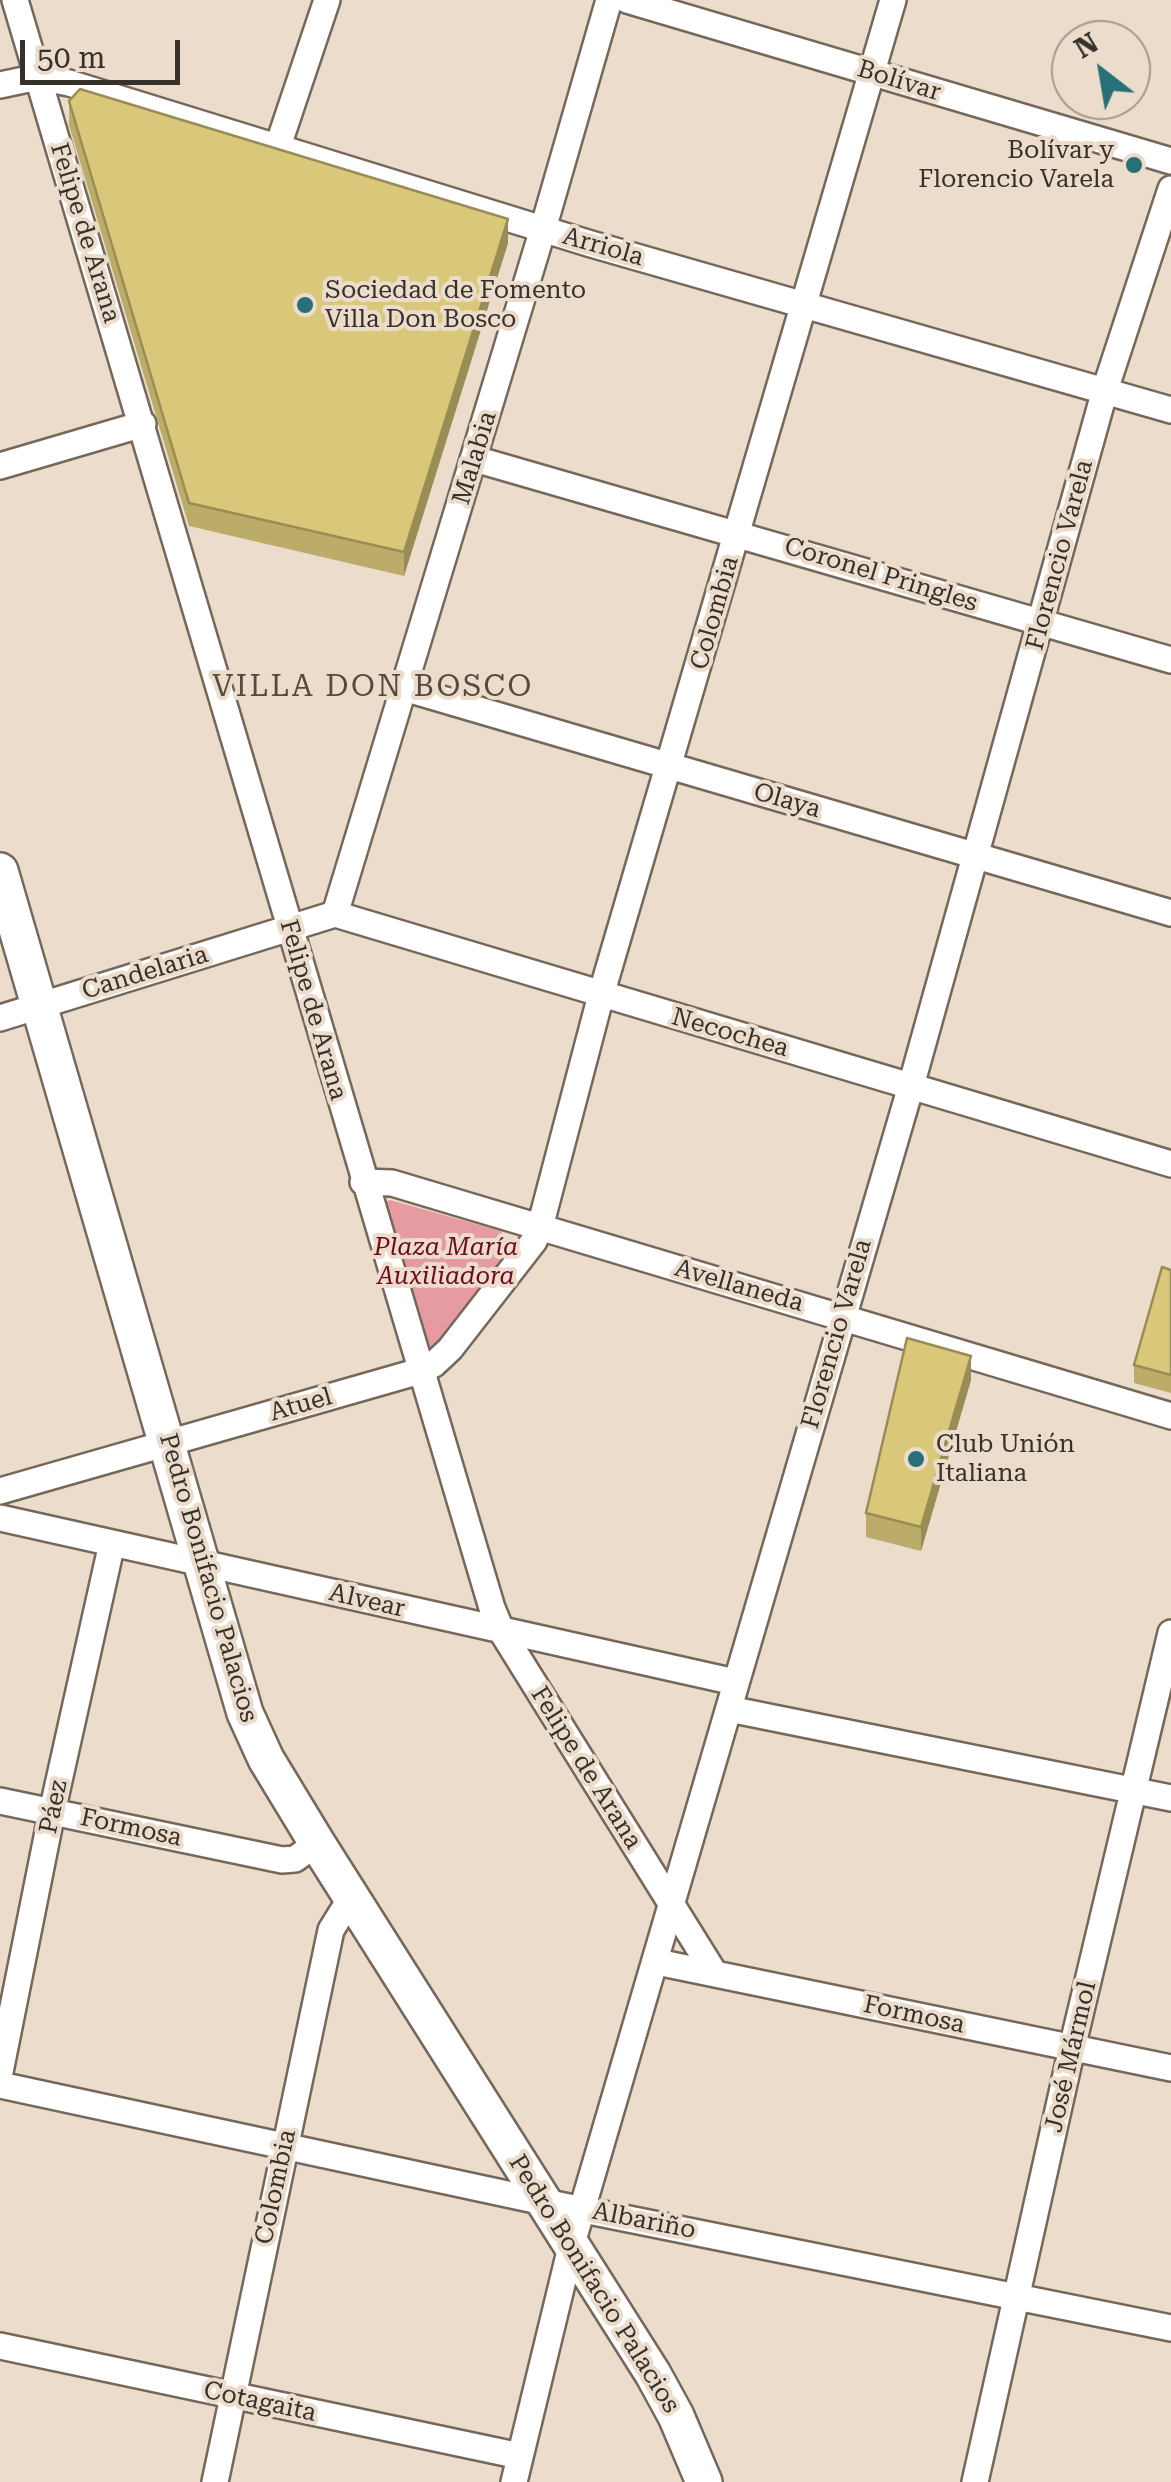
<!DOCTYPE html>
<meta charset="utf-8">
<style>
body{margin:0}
#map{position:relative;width:1171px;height:2482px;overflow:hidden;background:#ebdccc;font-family:"Roboto Serif",serif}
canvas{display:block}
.north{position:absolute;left:1051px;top:20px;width:100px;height:100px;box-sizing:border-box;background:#ebdccc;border:2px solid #a3988c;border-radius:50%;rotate:329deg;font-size:28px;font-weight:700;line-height:40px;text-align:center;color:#36312b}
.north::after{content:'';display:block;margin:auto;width:35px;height:45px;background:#277078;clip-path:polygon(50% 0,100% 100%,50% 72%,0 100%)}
.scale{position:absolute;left:20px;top:40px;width:160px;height:45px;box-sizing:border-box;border:5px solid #36312b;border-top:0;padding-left:12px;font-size:30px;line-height:35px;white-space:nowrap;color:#36312b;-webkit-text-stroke:8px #ebdccc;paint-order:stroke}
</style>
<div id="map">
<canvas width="1171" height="2482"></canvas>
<div class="north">N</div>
<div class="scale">50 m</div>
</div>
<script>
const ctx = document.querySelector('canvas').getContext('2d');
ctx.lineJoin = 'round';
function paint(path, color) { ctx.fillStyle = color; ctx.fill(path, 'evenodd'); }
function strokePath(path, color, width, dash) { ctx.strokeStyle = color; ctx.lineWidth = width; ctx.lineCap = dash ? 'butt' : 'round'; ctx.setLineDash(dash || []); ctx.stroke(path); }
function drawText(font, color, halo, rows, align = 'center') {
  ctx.font = font + ' "Roboto Serif",serif'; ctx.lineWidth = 8; ctx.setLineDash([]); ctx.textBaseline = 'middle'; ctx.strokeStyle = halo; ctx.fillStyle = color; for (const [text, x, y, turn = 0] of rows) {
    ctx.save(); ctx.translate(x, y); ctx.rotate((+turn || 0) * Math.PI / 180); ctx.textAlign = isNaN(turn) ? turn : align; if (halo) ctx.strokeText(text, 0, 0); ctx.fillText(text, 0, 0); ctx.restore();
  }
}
paint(new Path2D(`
 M390,1200L501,1231L508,1239L507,1250L443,1343L435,1349L426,1343L382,1212V1203Z`), '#e69ba0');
const street = new Path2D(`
 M15,0L492,1608L502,1632L715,1974
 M627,0L1171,161
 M0,85L38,77L69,83L591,244L1171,410
 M278,146L327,0
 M475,459L1171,660
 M0,466L143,424
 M404,688L1171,913
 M335,914L543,229L609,0
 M0,1018L335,914L1171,1164
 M363,1182L392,1183L1171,1416
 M0,1491L420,1371L434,1364L450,1349L534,1241L540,1227L601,995L893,0
 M0,1518L735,1682
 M729,1709L1171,1798
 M0,1801L282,1860L295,1859L317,1843
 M657,1962L1171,2068
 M0,2072L52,1812L112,1543
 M0,2085L544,2202L1171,2328
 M0,2346L520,2456
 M215,2482L331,1930L344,1909L356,1904
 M514,2482L571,2247L911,1086L1105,390L1171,189
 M975,2482L1072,2048L1171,1633`);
const secondary = new Path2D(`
 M0,871L245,1713L266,1759L317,1843L653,2374L676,2416L704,2482`);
strokePath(street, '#75685a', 30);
strokePath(secondary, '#75685a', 40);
strokePath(street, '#fff', 25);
strokePath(secondary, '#fff', 35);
paint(new Path2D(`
 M69,101L508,243L404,576L189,526L69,125Z
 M1171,1270V1393L1134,1383V1365Z
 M971,1380L921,1551L866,1537V1513Z`), '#bbac69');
paint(new Path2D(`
 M508,219V243L404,576V552Z
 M971,1356V1380L921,1551V1527Z`), '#998c55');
const building = new Path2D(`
 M80,89L508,219L404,552L189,503L69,101Z
 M1162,1267L1171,1270V1375L1134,1365Z
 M907,1338L971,1356L921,1527L866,1513Z`);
paint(building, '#dac87a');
strokePath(building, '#998c55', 2.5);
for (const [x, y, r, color] of [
 [1134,165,10,"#277078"],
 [305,305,10,"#277078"],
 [916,1459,10,"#277078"]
]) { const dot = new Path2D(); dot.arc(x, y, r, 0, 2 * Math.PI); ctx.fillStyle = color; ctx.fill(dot); strokePath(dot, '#ebdccc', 4); }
drawText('25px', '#36312b', '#ebdccc', [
 ["Bolívar",899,81,17],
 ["Felipe de Arana",85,233,73],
 ["Arriola",603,247,16],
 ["Malabia",475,458,-73],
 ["Florencio Varela",1060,555,-75],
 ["Coronel Pringles",881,575,17],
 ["Colombia",715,613,-74],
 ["Olaya",787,801,16],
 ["Candelaria",145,973,-17],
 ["Felipe de Arana",313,1010,74],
 ["Necochea",730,1033,16],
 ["Avellaneda",739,1286,16],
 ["Florencio Varela",837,1334,-74],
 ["Atuel",301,1405,-16],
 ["Pedro Bonifacio Palacios",208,1578,74],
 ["Alvear",367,1601,13],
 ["Felipe de Arana",586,1768,58],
 ["Páez",54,1807,-78],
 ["Formosa",131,1828,12],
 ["Formosa",914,2015,12],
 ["José Mármol",1071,2057,-77],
 ["Colombia",276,2187,-78],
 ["Albariño",644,2221,11],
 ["Pedro Bonifacio Palacios",594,2284,58],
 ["Cotagaita",260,2402,12]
]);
drawText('25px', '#36312b', '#ebdccc', [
 ["Bolívar y",1114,151,"right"],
 ["Florencio Varela",1114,180,"right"],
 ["Sociedad de Fomento",325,291],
 ["Villa Don Bosco",325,320],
 ["Club Unión",936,1445],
 ["Italiana",936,1474]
], 'left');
drawText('italic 25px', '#6e0b23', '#ebdccc', [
 ["Plaza María",446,1248],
 ["Auxiliadora",446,1277]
]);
ctx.letterSpacing = '2.5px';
drawText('30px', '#564a3c', '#ebdccc', [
 ["VILLA DON BOSCO",373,687]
]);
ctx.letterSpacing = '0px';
</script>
